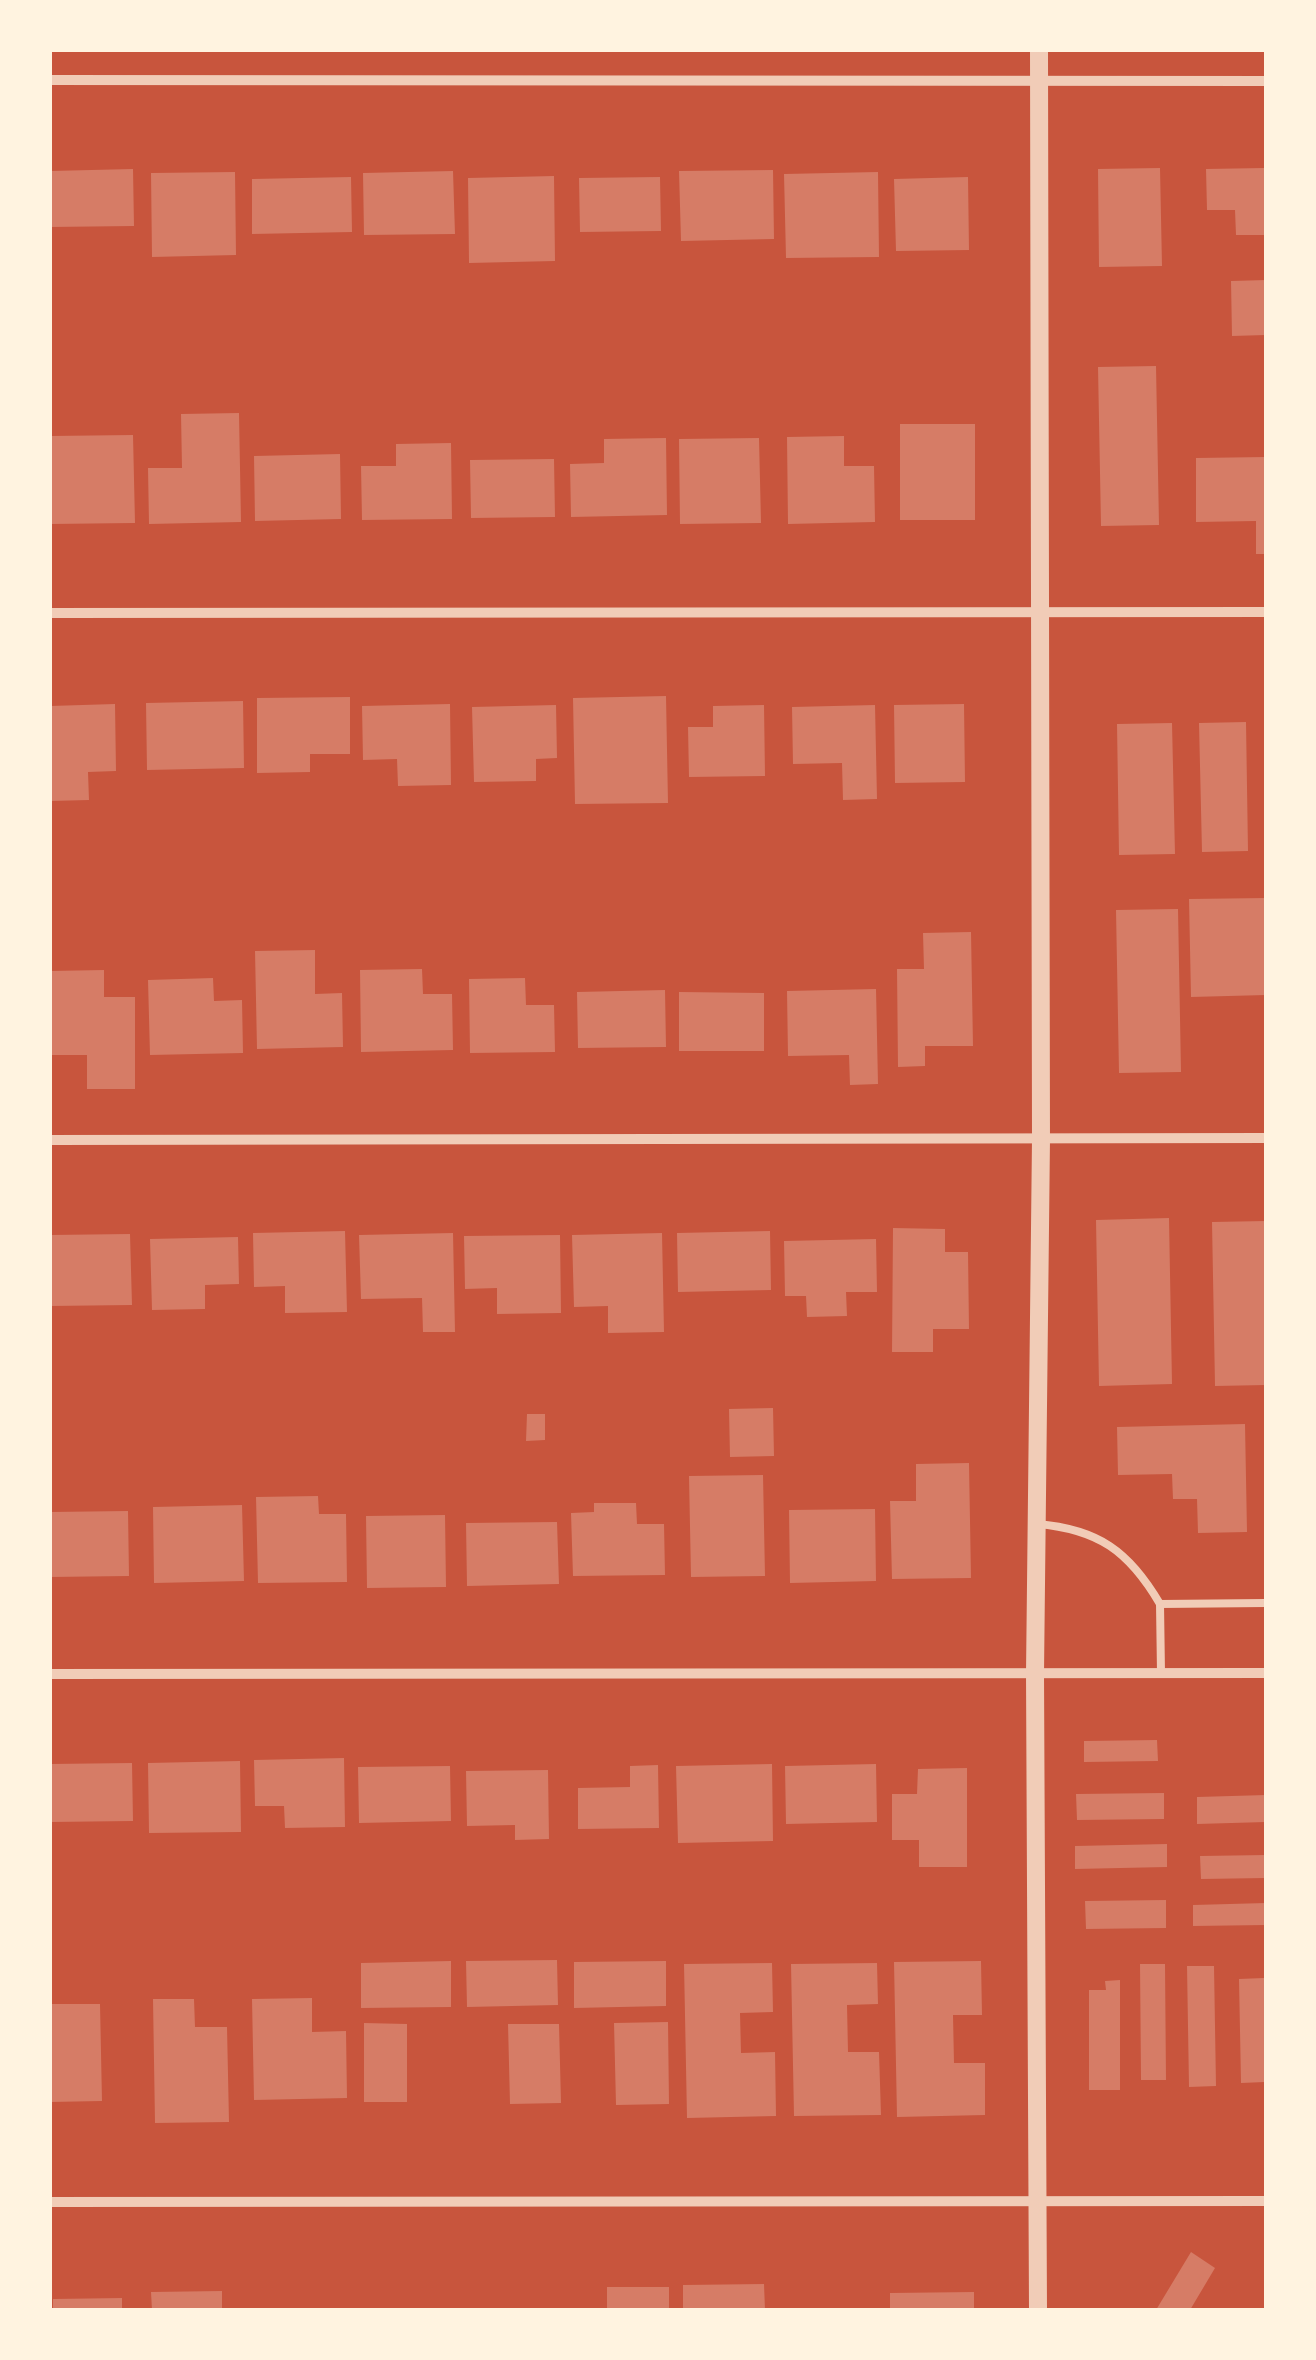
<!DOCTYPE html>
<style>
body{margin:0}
#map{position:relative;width:1316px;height:2360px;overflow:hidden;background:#c8553d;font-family:"Nunito Sans",sans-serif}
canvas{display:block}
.frame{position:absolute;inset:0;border:52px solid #fff3e0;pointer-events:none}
</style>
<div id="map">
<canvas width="1316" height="2360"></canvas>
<div class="frame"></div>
</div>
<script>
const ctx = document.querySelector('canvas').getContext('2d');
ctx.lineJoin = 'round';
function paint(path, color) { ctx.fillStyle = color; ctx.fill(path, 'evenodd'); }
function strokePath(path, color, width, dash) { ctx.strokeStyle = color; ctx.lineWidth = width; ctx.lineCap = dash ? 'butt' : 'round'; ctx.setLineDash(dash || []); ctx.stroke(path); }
paint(new Path2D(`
 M1160,168L1162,266L1099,267L1098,169Z
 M1264,168L1265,235H1236L1235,210H1207L1206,169Z
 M133,169L134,226L50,227V171Z
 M773,170L774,239L681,241L679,171Z
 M453,171L455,234L364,235L363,173Z
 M235,172L236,255L152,257L151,173Z
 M878,172L879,257L786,258L784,174Z
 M554,176L555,261L469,263L468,178Z
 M351,177L352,232L252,234V179Z
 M660,177L661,231L580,232L579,178Z
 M968,177L969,250L896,251L894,179Z
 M1266,280V335L1232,336L1231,281Z
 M1156,366L1159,525L1101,526L1098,367Z
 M239,413L241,522L149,524L148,468H182L181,414Z
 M900,424H975V520H900Z
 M133,435L135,523L50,524V436Z
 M844,436V466H874L875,522L788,524L787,437Z
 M666,438L667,515L571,517L570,464L604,463V439Z
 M759,438L761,523L680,524L679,439Z
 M451,443L452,519L362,520L361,466H396V444Z
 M340,454L341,519L255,521L254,456Z
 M1266,457V554H1256V521L1196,522V458Z
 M554,459L555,517L471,518L470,460Z
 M666,696L668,803L575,804L573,698Z
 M350,697V754H310V772L257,773V698Z
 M243,701L244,768L147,770L146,703Z
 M115,704L116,771L88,772L89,800L50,801V706Z
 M450,704L451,785L398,786L397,759L363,760L362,706Z
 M964,704L965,782L895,783L894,705Z
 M556,705L557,758L536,759V781L474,782L472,707Z
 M764,705L765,776L689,777L688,727H713V706Z
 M875,705L877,799L843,800L842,763L793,764L792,707Z
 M1246,722L1248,851L1202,852L1199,723Z
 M1172,723L1175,854L1119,855L1117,724Z
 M1266,898V995L1191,997L1189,899Z
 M1178,909L1181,1072L1119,1073L1116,910Z
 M971,932L973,1046H925V1066L898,1067L897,969H924L923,933Z
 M315,950V994L342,993L343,1047L257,1049L255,951Z
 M422,969L423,994H452L453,1050L361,1052L360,970Z
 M104,970V997H135V1089H87V1055H50V971Z
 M213,978L214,1001L242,1000L243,1053L150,1055L148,980Z
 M525,978L526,1005H554L555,1052L470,1053L469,979Z
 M876,989L878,1084L850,1085L849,1055L788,1056L787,991Z
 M665,990L666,1047L578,1048L577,992Z
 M679,992L764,993V1051H679Z
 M1169,1218L1172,1384L1099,1386L1096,1220Z
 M1266,1221V1385L1215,1386L1212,1222Z
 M893,1228L945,1229V1252H968L969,1329H933V1352H892Z
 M345,1231L347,1312L285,1313V1286L254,1287L253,1233Z
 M770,1231L771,1290L678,1292L677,1233Z
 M453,1233L455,1332H423L422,1298L361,1299L359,1235Z
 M662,1233L664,1332L608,1333V1306L574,1307L572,1235Z
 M130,1234L132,1305L50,1306V1235Z
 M560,1235L561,1313L497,1314V1288L465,1289L464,1236Z
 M238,1237L239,1284L205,1285V1309L152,1310L150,1239Z
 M876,1239L877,1292H846L847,1316L807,1317L806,1296H785L784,1241Z
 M773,1408L774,1456L730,1457L729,1409Z
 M527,1414H545V1440L526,1441Z
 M1245,1424L1247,1532L1198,1533L1197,1499H1173L1172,1474L1118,1475L1117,1427Z
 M969,1463L971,1578L892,1579L890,1501H916V1464Z
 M763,1475L765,1576L691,1577L689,1476Z
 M318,1496L319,1514H346L347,1582L258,1583L256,1497Z
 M594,1503H636L637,1524H664L665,1575L573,1576L571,1513L594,1512Z
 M242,1505L244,1581L154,1583L153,1507Z
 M875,1509L876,1581L790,1583L789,1510Z
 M128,1511L129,1576L50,1577V1512Z
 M445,1515L446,1587L367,1588L366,1516Z
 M557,1522L559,1584L467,1586L466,1523Z
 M1157,1740L1158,1761L1084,1762V1741Z
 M344,1758L345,1827L285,1828L284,1806H255L254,1760Z
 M240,1761L241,1832L149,1833L148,1763Z
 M132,1763L133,1821L50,1822V1764Z
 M772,1764L773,1841L678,1843L676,1766Z
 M876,1764L877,1822L786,1824L785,1766Z
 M658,1765L659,1828L578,1829V1788L630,1787V1766Z
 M450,1766L451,1821L359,1823L358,1767Z
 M967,1768V1867H919V1840H892V1794H917L918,1769Z
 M548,1770L549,1839L515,1840V1825L467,1826L466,1771Z
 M1164,1793V1819L1077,1820L1076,1794Z
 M1266,1795V1822L1197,1824V1797Z
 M1167,1844V1867L1075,1869V1846Z
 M1266,1855V1878L1201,1879L1200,1856Z
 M1166,1900V1928L1086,1929L1085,1901Z
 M1266,1903V1925L1193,1926V1905Z
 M557,1960L558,2005L467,2007L466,1961Z
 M451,1961V2007L361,2008V1963Z
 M666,1961V2006L574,2008V1962Z
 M981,1961L982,2015H953L954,2063H985V2115L897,2117L894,1962Z
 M772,1963L773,2012L740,2013L741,2053L775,2052L776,2116L687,2118L684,1964Z
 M877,1963L878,2004L847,2005L848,2052H879L881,2115L794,2116L791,1964Z
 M1140,1964H1165L1166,2080H1141Z
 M1187,1966H1214L1216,2086L1189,2087Z
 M1264,1978L1265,2082L1241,2083L1239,1979Z
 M1120,1980V2090H1089V1990H1106L1105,1981Z
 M312,1998V2032L346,2031L347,2098L254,2100L252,1999Z
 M153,1999H194L195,2027H227L229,2122L155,2123Z
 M50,2004H100L102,2101L50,2102Z
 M668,2022L669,2104L616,2105L614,2023Z
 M364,2023L407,2024V2102H364Z
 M508,2024H559L561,2103L510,2104Z
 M1191,2252L1215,2268L1190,2310H1156Z
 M764,2284L765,2310H683V2285Z
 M607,2287H669V2310H607Z
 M222,2291V2310H152L151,2292Z
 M974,2292V2310H890V2293Z
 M122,2298V2310H53V2299Z`), '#d67c66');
strokePath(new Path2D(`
 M1037,1524C1098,1529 1129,1551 1160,1604
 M1161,1673L1160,1604L1266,1603`), '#f1ccb7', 8);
strokePath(new Path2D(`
 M50,80L1266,81
 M50,613L1266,612
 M50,1140L1266,1138
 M50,1674L1266,1673
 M50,2202L1266,2201`), '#f1ccb7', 10);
strokePath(new Path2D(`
 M1038,2310L1035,1673L1041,1139L1039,50`), '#f1ccb7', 18);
</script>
